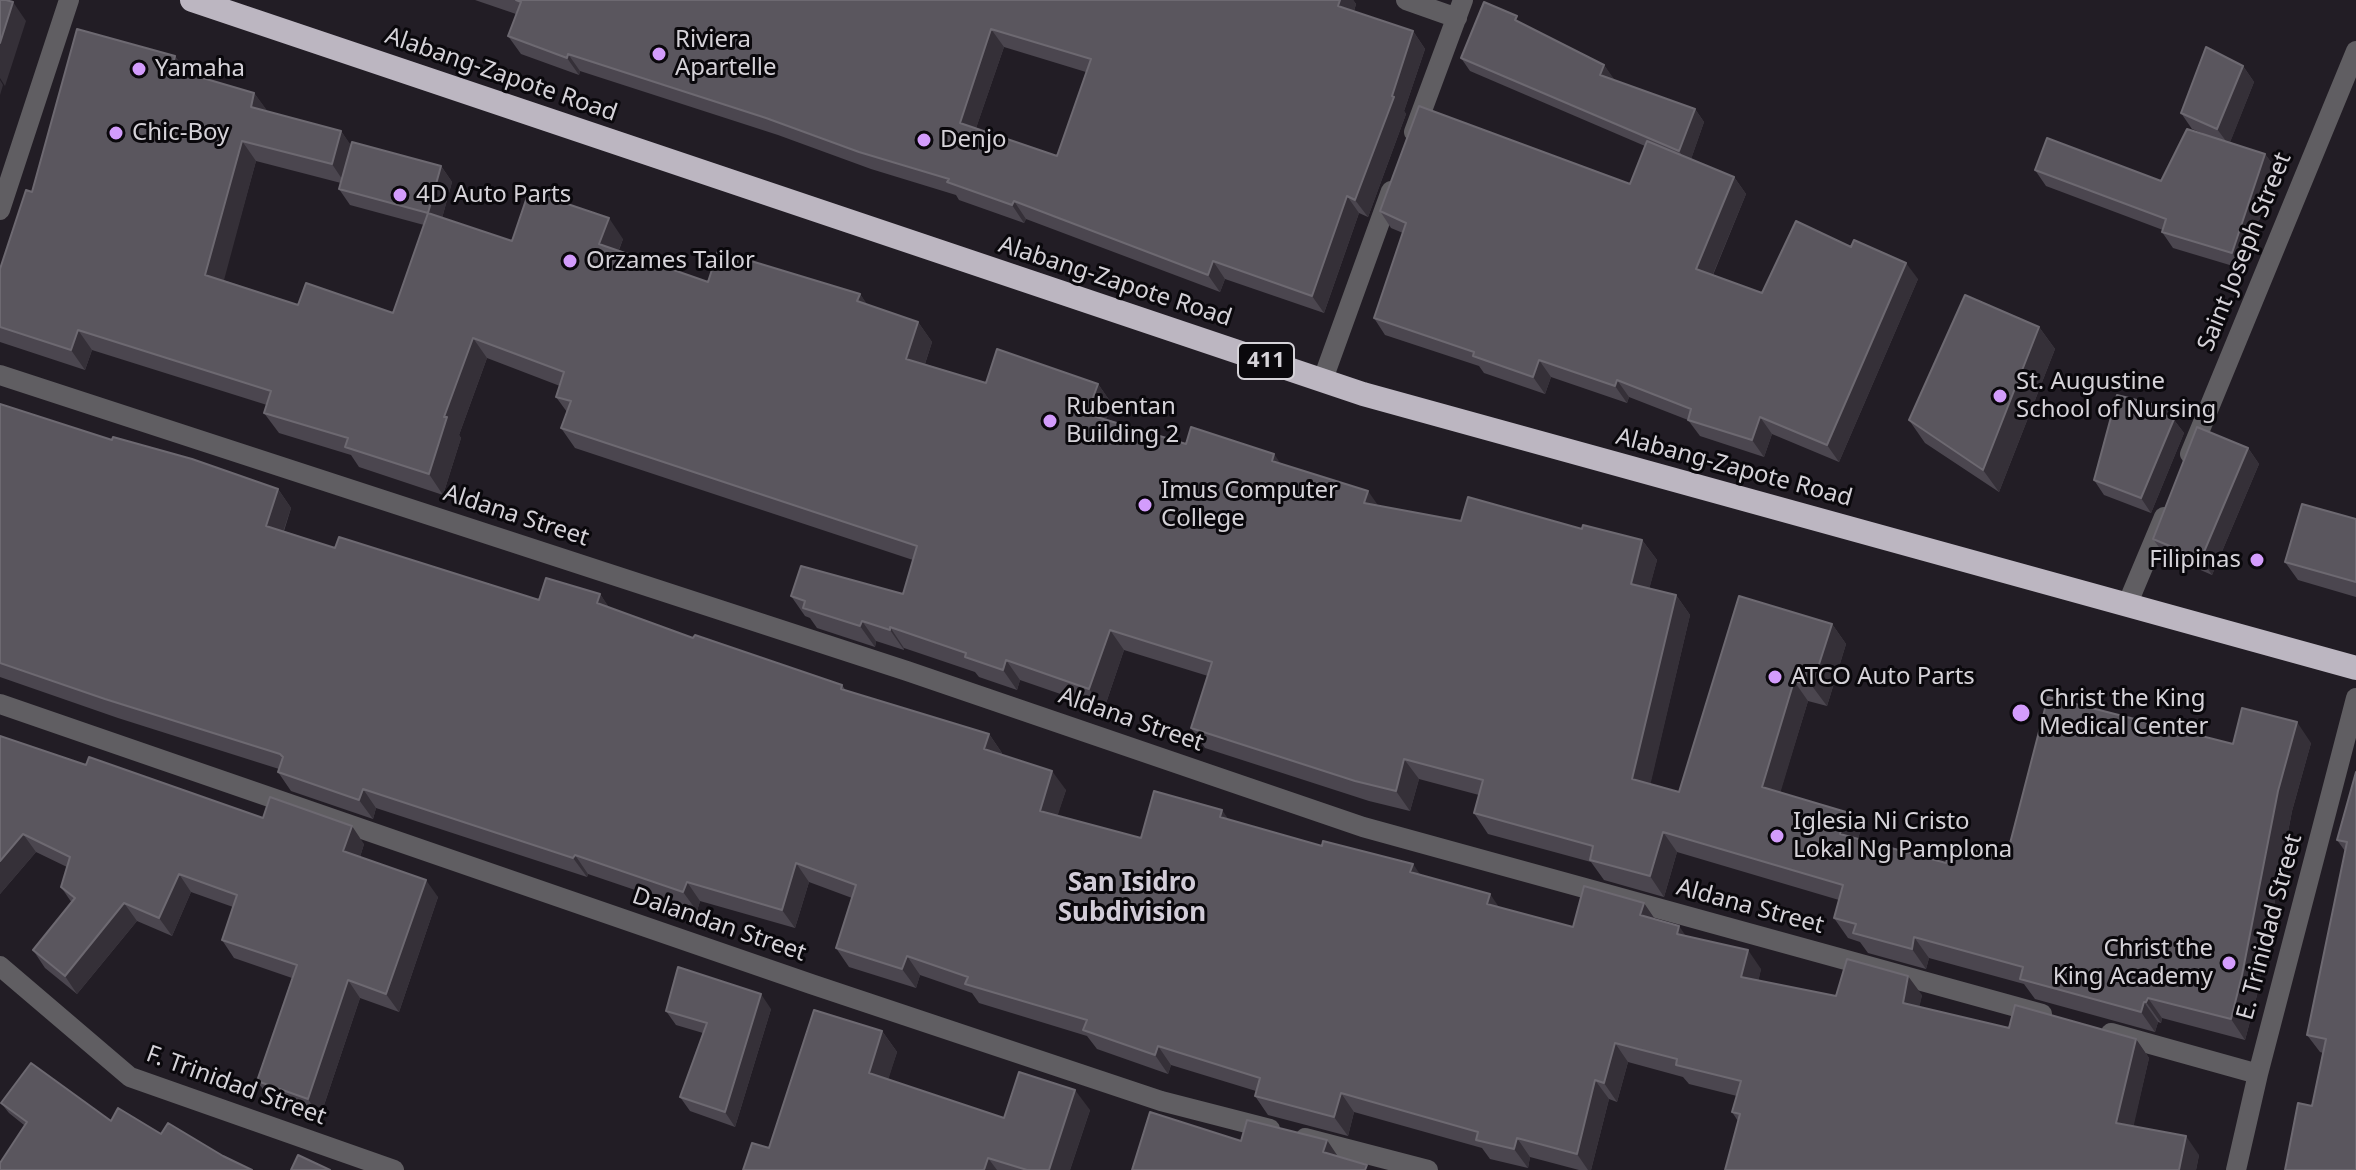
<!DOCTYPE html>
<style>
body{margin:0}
canvas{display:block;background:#221d25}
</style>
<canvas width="2356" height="1170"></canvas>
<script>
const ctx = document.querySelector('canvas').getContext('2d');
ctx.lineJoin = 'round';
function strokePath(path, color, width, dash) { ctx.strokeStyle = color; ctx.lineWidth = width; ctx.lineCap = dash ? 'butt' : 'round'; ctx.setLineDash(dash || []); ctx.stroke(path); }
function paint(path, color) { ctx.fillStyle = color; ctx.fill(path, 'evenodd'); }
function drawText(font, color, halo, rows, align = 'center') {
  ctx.font = font + ' "Noto Sans",sans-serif'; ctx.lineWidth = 6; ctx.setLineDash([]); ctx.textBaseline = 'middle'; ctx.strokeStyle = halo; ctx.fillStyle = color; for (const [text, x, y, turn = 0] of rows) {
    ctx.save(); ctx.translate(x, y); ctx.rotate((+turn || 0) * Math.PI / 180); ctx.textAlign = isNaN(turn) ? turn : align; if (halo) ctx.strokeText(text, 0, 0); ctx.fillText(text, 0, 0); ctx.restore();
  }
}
strokePath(new Path2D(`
 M1406,0L1457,18
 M1414,132L1463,0
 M0,210L69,0
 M0,375L907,671L1363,827L2042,1014
 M1323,379L1391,191
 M2190,454L2356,51
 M2127,605L2164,517
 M0,704L811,984L1161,1101L1270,1129
 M0,966L130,1077L394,1170
 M2111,1033L2258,1074
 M1305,1138L1428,1170
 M2236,1170L2258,1074L2356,698`), '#605e62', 20);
strokePath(new Path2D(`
 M192,0L1363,394L2356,668`), '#bcb6c1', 24);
paint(new Path2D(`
 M475,0H1353L1356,4L1354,11L1413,31L1425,49L1404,111L1406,114L1368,217L1359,213L1324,313L1225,279L1220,292L1026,219L1024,223L959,200L956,195L871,169L778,135L580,71L579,75L521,54L508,36L516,14ZM1004,47L1086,72L1057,156L976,128Z
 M1523,24L1604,65L1614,80L1695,109L1704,122L1691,159L1734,177L1746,194L1713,275L1762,293L1918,279L1839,462L1772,434L1764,457L1700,436L1688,420L1629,397L1627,403L1551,377L1545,394L1484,373L1479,366L1385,335L1374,318L1403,233L1391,228L1380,211L1630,184L1645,146L1470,71L1461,58Z
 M175,56L187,74L254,93L267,111L341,131L351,146L441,166L452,182L442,218L512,241L623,239L619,250L708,282L860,294L867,305L918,322L932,342L925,364L986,383L1098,384L1112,404L1106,419L1186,444L1281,463L1379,506L1461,521L1582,529L1642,540L1657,560L1649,589L1676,595L1690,615L1650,784L1679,792L1832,624L1846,644L1827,706L1808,701L1780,792L1846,812L1860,832L1858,839L1946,863L2007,855L2233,744L2311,743L2292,811L2257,995L2245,1040L2162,1018L2161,1023L2158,1022L2155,1032L2035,999L2024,984L1929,958L1926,969L1868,953L1860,942L1848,938L1834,918L1839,900L1677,852L1664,897L1604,880L1591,862L1488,834L1474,813L1479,795L1419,779L1410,811L1369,801L1205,748L1191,728L1208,676L1124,650L1104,709L1020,680L1017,690L979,677L975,672L904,648V650L876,641L875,647L817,628L810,618L805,616L791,596L903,594L913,560L575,448L561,428L567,412L556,397L560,386L487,358L459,435L461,438L443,495L359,467L351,455L279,433L264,413L267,405L92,350L85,370L0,342V269L32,192ZM256,161L341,183L339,189L350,205L424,225L393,313L298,305L223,280Z
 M2243,66L2254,82L2230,142L2265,154L2276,169L2243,269L2173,248L2162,232L2163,230L2046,186L2035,170L2161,181L2202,133L2192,129L2181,113Z
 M2039,327L2055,349L1999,492L1925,443L1909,420Z
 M0,404L112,440L278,489L291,508L284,531L335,548L539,600L600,594L609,608L693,638L842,685L846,691L989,734L1002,753V755L1066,790L1057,816L1141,838L1228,819L1421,875L1500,908L1573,927L1656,920L1686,936L1761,969L1758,981L1836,996L1922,995L1919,1007L2009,1028L2136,1039L2149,1058L2133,1126L2199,1155L2196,1170H1725L1738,1121L1732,1112L1737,1096L1689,1084L1683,1077L1628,1062L1617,1102L1609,1099L1591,1170H1579L1530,1157L1528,1168L1490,1159L1482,1148L1354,1112L1348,1136L1268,1115L1255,1096L1256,1091L1171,1065L1168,1074L1097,1049L1087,1036L979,1003L972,993L920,975L916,988L849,967L836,948L852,898L809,882L795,928L700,901L697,911L588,874L587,877L376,808L373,819L291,791L278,772L279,769L118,718L0,677Z
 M2164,407L2184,433L2151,513L2104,495L2094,480Z
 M2248,448L2259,464L2212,575L2164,554L2153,539Z
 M2356,519V597L2298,580L2285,562Z
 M0,736L86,765L263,818L364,844L360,857L438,897L399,1012L360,998L320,1117L270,1099L257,1081L292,978L234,958L222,940L233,907L191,892L172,936L137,921L77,994L45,968L33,950L72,903L61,887L67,867L36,852L0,894Z
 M2356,772V1170L2312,1106L2323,1053L2320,1052L2307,1035L2345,851L2337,840Z
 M771,1009L735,1127L690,1111L680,1097L703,1033L676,1025L666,1011Z
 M882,1031L897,1052L888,1079L1004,1118L1090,1110L1070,1170H743L769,1148Z
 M1,1103L111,1121L161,1134L223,1156L24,1125L9,1113Z`), '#4b464f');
paint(new Path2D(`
 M1340,0H1353L1356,4L1350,24L1338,6Z
 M13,2L26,21L5,86L0,78V43Z
 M991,29L1004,47L972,140L960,123Z
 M1413,31L1425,49L1404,111L1406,114L1368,217L1355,200Z
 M568,54L580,71L579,75L567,58Z
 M175,56L190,77L172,69Z
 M1604,65L1614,79L1609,88L1600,75Z
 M2243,66L2254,82L2229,145L2217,129Z
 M0,80L3,85L0,95Z
 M254,93L269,113L251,107Z
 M1695,109L1704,122L1689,165L1679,151Z
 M341,131L355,151L346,185L332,164Z
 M242,141L256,161L220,295L205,275Z
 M2265,154L2276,169L2243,269L2232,253Z
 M441,166L452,182L439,229L428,213Z
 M1734,177L1746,194L1708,286L1696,269Z
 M1347,196L1359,213L1324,313L1312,296Z
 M1014,201L1026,219L1024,223L1012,205Z
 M609,218L623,239L613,264L599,244Z
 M1213,261L1225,279L1220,292L1208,275Z
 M1906,263L1918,279L1839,462L1827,445Z
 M860,294L874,314L857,301Z
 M918,322L932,342L920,379L906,359Z
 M2039,327L2055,349L1999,492L1983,470Z
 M78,330L92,350L85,370L71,350Z
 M473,338L487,358L459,435L461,438L443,495L429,474L444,417Z
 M1539,360L1551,377L1545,394L1533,377Z
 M1617,380L1629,397L1627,403L1615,386Z
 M1098,384L1112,404L1101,434L1087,414Z
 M2164,407L2184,433L2151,513L2141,498Z
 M1760,417L1772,434L1764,457L1752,440Z
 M2248,448L2259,464L2212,575L2201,559Z
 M1274,454L1288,474L1272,461Z
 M278,489L291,508L279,544L266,526Z
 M1368,491L1382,511L1364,503Z
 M1642,540L1657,560L1645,605L1631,584Z
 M600,594L613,613L597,603Z
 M1676,595L1690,615L1647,799L1632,779Z
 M862,621L876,641L875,647L860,626Z
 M1832,624L1846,644L1827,706L1812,686Z
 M890,627L904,648V650L890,630Z
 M1110,630L1124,650L1104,709L1089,689Z
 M1006,660L1020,680L1017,690L1003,670Z
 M1794,681L1808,701L1776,807L1762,787Z
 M2297,722L2311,743L2292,811L2257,995L2245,1040L2231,1019L2278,791Z
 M989,734L1002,753L998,768L984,749Z
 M1404,759L1419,779L1410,811L1396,791Z
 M1052,771L1066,790L1053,830L1040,811Z
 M363,789L376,808L373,819L359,800Z
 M1222,810L1235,829L1220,817Z
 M1846,812L1860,832L1854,854L1840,834Z
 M352,826L364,844L356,869L343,851Z
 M1663,832L1677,852L1664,897L1650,876Z
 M23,834L36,852L0,894V861Z
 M575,855L588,874L587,877L573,858Z
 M796,863L809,882L795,928L782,910Z
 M1413,864L1426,883L1410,872Z
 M179,874L191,892L172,936L159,918Z
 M426,880L438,897L399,1012L386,994Z
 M687,882L700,901L697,911L683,892Z
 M1490,894L1503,913L1487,904Z
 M124,903L137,921L77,994L65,976Z
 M1644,903L1657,922L1640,915Z
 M1679,926L1692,945L1677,934Z
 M1914,937L1929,958L1926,969L1912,949Z
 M1748,950L1761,969L1755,996L1741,977Z
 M907,956L920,975L916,988L902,969Z
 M1908,976L1922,995L1916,1022L1903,1003Z
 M348,980L360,998L320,1117L308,1099Z
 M761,994L771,1009L735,1127L725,1112Z
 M2148,998L2162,1018L2161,1023L2146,1002Z
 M2144,1002L2158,1022L2155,1032L2141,1012Z
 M882,1031L897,1052L884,1093L869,1073Z
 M2136,1039L2149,1058L2130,1142L2116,1123Z
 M1615,1043L1628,1062L1617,1102L1604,1083Z
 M1158,1046L1171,1065L1168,1074L1155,1055Z
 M1595,1080L1609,1099L1591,1170H1588L1577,1154Z
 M1075,1090L1090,1110L1070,1170H1049Z
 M1341,1093L1354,1112L1348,1136L1334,1117Z
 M2186,1136L2199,1155L2196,1170H2179Z
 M1517,1138L1530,1157L1528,1168L1514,1149Z
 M1327,1140L1341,1161L1323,1152Z
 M988,1158L997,1170H984Z`), '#353038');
const building = new Path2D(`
 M0,0H6L13,2L0,43Z
 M516,0H1340L1338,6L1413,31L1392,96L1394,97L1355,200L1347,196L1312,296L1213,261L1208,275L1014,201L1012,205L947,182L949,179L859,152L766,118L568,54L567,58L508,36L521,2ZM991,29L1091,59L1057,156L960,123Z
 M1484,2L1517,16L1515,20L1604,65L1600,75L1695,109L1679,151L1461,58Z
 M77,29L175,56L172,69L254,93L251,107L341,131L332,164L242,141L205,275L298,305L306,283L393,313L428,213L512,241L529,191L609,218L599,244L708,282L718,251L860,294L857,301L918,322L906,359L986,383L997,349L1098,384L1087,414L1186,444L1191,427L1274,454L1272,461L1368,491L1364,503L1461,521L1468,497L1582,529L1583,525L1642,540L1631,584L1676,595L1632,779L1679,792L1739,596L1832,624L1812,686L1794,681L1762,787L1846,812L1840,834L1946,863L1951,844L1996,856L1997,852L2007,855L2048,697L2233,744L2242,708L2297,722L2278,791L2242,975L2231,1019L2148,998L2146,1002H2144L2141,1012L2020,979L2023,967L1914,937L1912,949L1853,933L1856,924L1834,918L1843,885L1663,832L1650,876L1590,860L1593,846L1474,813L1483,780L1404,759L1396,791L1355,781L1191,728L1212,662L1110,630L1089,689L1006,660L1003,670L965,657L966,653L890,627V630L862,621L860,626L803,608L805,601L791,596L801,566L903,594L917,546L561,428L571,401L556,397L564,372L473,338L444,417H447L429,474L345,447L348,438L264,413L271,391L78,330L71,350L0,327V269L26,190L32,192Z
 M2206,47L2243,66L2217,129L2181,113Z
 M1419,106L1630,184L1647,141L1734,177L1696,269L1762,293L1796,221L1851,247L1854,240L1906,263L1827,445L1760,417L1752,440L1688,420L1691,409L1617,380L1615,386L1539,360L1533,377L1473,356L1474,352L1374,318L1406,223L1380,211Z
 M2187,129L2265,154L2232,253L2162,232L2166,219L2035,170L2047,138L2161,181Z
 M352,142L441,166L428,213L339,189Z
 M1965,295L2039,327L1983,470L1909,420Z
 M2117,395L2164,407L2162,414L2174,419L2141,498L2094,480Z
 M0,404L112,440L113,437L192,459L278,489L266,526L335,548L339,537L539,600L546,578L600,594L597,603L693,638L695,635L842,685L841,689L989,734L984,749L1052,771L1040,811L1141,838L1154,791L1222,810L1220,817L1322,846L1323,841L1413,864L1410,872L1490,894L1487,904L1573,927L1584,886L1644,903L1640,915L1679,926L1677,934L1748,950L1741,977L1836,996L1847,959L1908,976L1903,1003L2009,1028L2015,1005L2136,1039L2116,1123L2186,1136L2179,1170H1725L1740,1114L1732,1112L1741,1081L1676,1065L1677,1059L1615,1043L1604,1083L1595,1080L1577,1154L1517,1138L1514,1149L1476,1140L1478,1132L1341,1093L1334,1117L1255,1096L1260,1078L1158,1046L1155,1055L1083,1030L1087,1020L965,984L968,977L907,956L902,969L836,948L856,885L796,863L782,910L687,882L683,892L575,855L573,858L363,789L359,800L278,772L283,757L280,754L105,699L0,663Z
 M2197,427L2248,448L2201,559L2153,539Z
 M2302,504L2356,519V582L2285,562Z
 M0,736L86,765L89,757L263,818L270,797L352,826L343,851L426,880L386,994L348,980L308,1099L257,1081L297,965L222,940L237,895L179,874L159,918L124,903L65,976L33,950L75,898L61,887L70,857L23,834L0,861Z
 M2356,772V1170H2285L2298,1103L2312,1106L2326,1039L2307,1035L2347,842L2337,840Z
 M678,967L761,994L725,1112L680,1097L707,1023L666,1011Z
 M814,1010L882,1031L869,1073L1004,1118L1019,1072L1075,1090L1049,1170H1027L988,1158L984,1170H743L752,1143L769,1148Z
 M31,1063L111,1121L118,1108L161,1134L168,1123L223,1156L252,1170H0V1163L27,1122L1,1103Z
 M1150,1112L1241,1141L1247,1120L1327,1140L1323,1152L1367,1165L1365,1170H1132Z
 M298,1155L330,1170H291Z`);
paint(building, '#5a565e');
strokePath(building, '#6d6971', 2);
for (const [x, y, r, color] of [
 [659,54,8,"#d39cfc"],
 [139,69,8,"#d39cfc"],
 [116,133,8,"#d39cfc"],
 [924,140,8,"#d39cfc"],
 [400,195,8,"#d39cfc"],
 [570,261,8,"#d39cfc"],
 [2000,396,8,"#d39cfc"],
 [1050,421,8,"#d39cfc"],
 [1145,505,8,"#d39cfc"],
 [2257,560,8,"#d39cfc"],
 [1775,677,8,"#d39cfc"],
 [2021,713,10,"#d39cfc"],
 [1777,836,8,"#d39cfc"],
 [2229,963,8,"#d39cfc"]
]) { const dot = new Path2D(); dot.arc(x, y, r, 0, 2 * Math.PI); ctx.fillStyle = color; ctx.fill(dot); strokePath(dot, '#0a080c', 3); }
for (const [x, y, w] of [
 [1266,361,56]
]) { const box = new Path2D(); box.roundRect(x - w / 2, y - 18, w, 36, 6); ctx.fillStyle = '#0a080c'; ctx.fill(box); strokePath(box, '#d5d2d8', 2); }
drawText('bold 22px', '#d5d2d8', null, [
 ["411",1266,361]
]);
drawText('24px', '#d5d2d8', '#0a080c', [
 ["Riviera",675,40],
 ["Apartelle",675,68],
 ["Yamaha",155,69],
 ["Chic-Boy",132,133],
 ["Denjo",940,140],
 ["4D Auto Parts",416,195],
 ["Orzames Tailor",586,261],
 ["St. Augustine",2016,382],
 ["School of Nursing",2016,410],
 ["Rubentan",1066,407],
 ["Building 2",1066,435],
 ["Imus Computer",1161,491],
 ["College",1161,519],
 ["Filipinas",2241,560,"right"],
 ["ATCO Auto Parts",1791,677],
 ["Christ the King",2039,699],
 ["Medical Center",2039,727],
 ["Iglesia Ni Cristo",1793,822],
 ["Lokal Ng Pamplona",1793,850],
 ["Christ the",2213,949,"right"],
 ["King Academy",2213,977,"right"]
], 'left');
drawText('24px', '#d5d2d8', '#0a080c', [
 ["Alabang-Zapote Road",501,75,19],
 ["Saint Joseph Street",2245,252,-68],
 ["Alabang-Zapote Road",1115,282,18],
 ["Alabang-Zapote Road",1734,468,15],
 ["Aldana Street",516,516,18],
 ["Aldana Street",1131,720,19],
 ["Aldana Street",1750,907,15],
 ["Dalandan Street",719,925,19],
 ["E. Trinidad Street",2270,927,-75],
 ["F. Trinidad Street",236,1086,20]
]);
drawText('bold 26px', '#d2ccd8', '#0a080c', [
 ["San Isidro",1132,884],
 ["Subdivision",1132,914]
]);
</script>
